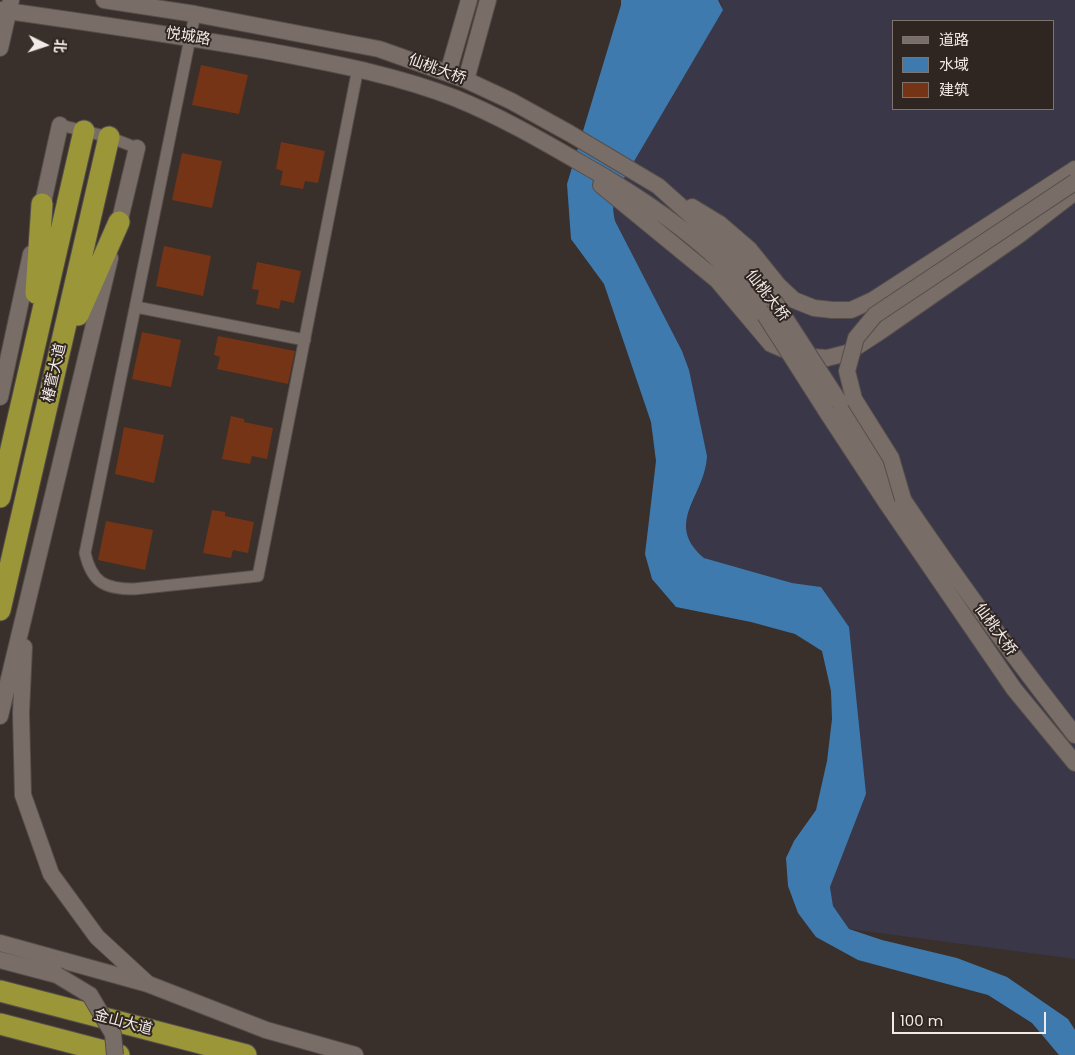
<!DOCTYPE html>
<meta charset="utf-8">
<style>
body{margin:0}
#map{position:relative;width:1075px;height:1055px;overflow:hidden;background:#392f2b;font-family:Poppins,"Noto Sans SC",sans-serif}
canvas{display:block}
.legend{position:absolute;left:892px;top:20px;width:162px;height:90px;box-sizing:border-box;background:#2f2521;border:1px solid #7d7470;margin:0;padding:6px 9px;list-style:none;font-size:15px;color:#f1eae7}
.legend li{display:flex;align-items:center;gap:10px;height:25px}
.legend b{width:25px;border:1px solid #7d7470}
.north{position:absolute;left:20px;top:20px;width:50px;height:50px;-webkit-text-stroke:4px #2f2521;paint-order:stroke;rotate:94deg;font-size:14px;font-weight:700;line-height:20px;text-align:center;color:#f1eae7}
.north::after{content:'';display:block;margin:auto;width:18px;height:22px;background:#f1eae7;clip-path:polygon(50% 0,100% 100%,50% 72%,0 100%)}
.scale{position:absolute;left:892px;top:1012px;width:154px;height:22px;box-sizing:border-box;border:2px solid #f1eae7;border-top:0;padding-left:6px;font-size:15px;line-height:18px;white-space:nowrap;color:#f1eae7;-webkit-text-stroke:4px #2f2521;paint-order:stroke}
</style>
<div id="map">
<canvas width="1075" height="1055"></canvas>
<ul class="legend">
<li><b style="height:6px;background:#796d68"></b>道路</li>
<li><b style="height:14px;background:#3e7aad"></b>水域</li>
<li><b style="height:14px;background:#763416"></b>建筑</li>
</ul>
<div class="north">北</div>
<div class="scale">100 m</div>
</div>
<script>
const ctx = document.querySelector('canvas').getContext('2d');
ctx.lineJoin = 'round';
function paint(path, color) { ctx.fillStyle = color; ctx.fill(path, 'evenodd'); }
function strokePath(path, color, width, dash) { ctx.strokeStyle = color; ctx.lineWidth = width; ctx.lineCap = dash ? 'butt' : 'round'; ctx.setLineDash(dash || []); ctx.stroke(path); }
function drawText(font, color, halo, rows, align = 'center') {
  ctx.font = font + ' Poppins,"Noto Sans SC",sans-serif'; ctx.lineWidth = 4; ctx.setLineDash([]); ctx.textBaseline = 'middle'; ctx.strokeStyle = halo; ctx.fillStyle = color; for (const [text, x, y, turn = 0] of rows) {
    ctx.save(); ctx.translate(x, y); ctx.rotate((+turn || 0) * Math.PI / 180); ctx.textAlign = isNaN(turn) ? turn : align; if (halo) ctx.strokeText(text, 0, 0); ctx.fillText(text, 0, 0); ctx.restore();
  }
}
paint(new Path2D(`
 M718,0H1075V959L849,929L833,906L830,887L866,794L821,587L792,583L704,558L693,548L686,535L685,522L706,468L689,370L682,351L615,221L613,202L616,192L722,5ZM894,21H1054V109H894Z`), '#393748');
paint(new Path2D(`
 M621,0H718L723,10L616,192C612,203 613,211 615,221L682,351L689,370L707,456C705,497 663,523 704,558L792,583L821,587L849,627L866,794L830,887L833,906L849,929L882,940L957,958L1007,977L1068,1019L1075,1030V1055H1059L1032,1023L988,995L858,960L816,937L798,913L788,886L786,858L794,841L816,810L827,761L832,719L831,691L822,651L795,634L751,622L676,607L652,579L645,554L656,461L651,422L604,284L571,239L567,184L621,5Z`), '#3e7aad');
paint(new Path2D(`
 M201,65L248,75L239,114L192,105Z
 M281,142L325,151L318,183L305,181L303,189L280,185L283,171L276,169Z
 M182,153L222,161L212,208L172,200Z
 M164,246L211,256L203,296L156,286Z
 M257,262L301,271L294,303L281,300L279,309L256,304L259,290L252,289Z
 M142,332L181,340L171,387L132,379Z
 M218,336L295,351L288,384L217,369L220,357L214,355Z
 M231,416L244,419V422L273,428L267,459L252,456L250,464L222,459Z
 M124,427L164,435L154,483L115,474Z
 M212,510L225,512V516L254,522L248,553L233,550L231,558L203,553Z
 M106,521L153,530L145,570L98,560Z`), '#763416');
const street = new Path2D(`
 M195,14L85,553C92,583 105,589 134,589L258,576L358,68
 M60,125L109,137L137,148
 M136,307L305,340`);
const secondary = new Path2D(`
 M104,0L195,14L379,49L466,80L511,101L569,133L658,186L724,245L774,301
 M0,10C91,23 183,36 273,52C335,64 396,75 455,98C507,119 556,149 605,177C663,212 727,257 765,315
 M0,48L11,0
 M448,73L469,0
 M466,80L488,0
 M601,185L717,280L771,344L799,356L827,358L847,353L878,333L1019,235L1075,192
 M692,207L720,224L749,249L778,285L794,300L814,308L832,310H851L873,300L1075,169
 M40,216L60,125
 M117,232L137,148
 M0,397L31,254
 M840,403C912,518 991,628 1075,735
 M825,409L886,502L1014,689L1075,763
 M24,647L21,713L23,795L51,874L97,937L148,984
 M0,716L110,258
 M0,943L148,984L266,1030L355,1055
 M0,960L57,975`);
const highway = new Path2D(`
 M36,293L42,204
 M78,315L119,222
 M0,497L84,131
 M0,610L109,137
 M0,991L246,1055
 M0,1024L119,1055`);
strokePath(street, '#564e4a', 13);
strokePath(secondary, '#564e4a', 18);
strokePath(highway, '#564e4a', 23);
strokePath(street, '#796d68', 11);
strokePath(secondary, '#796d68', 16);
strokePath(highway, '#9b9739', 21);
const secondaryBridge = new Path2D(`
 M774,301L840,403
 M765,315L825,409
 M903,499L891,458L854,399L847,371L856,338L875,315L1075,182
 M57,975L90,995L113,1034L115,1055`);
strokePath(secondaryBridge, '#564e4a', 18, []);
strokePath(secondaryBridge, '#796d68', 16);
drawText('15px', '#f1eae7', '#2f2521', [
 ["悦城路",188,37,9],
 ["仙桃大桥",437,70,20],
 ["仙桃大桥",767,296,52],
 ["椿萱大道",55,373,-77],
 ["仙桃大桥",995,630,54],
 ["金山大道",123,1023,15]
]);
</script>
